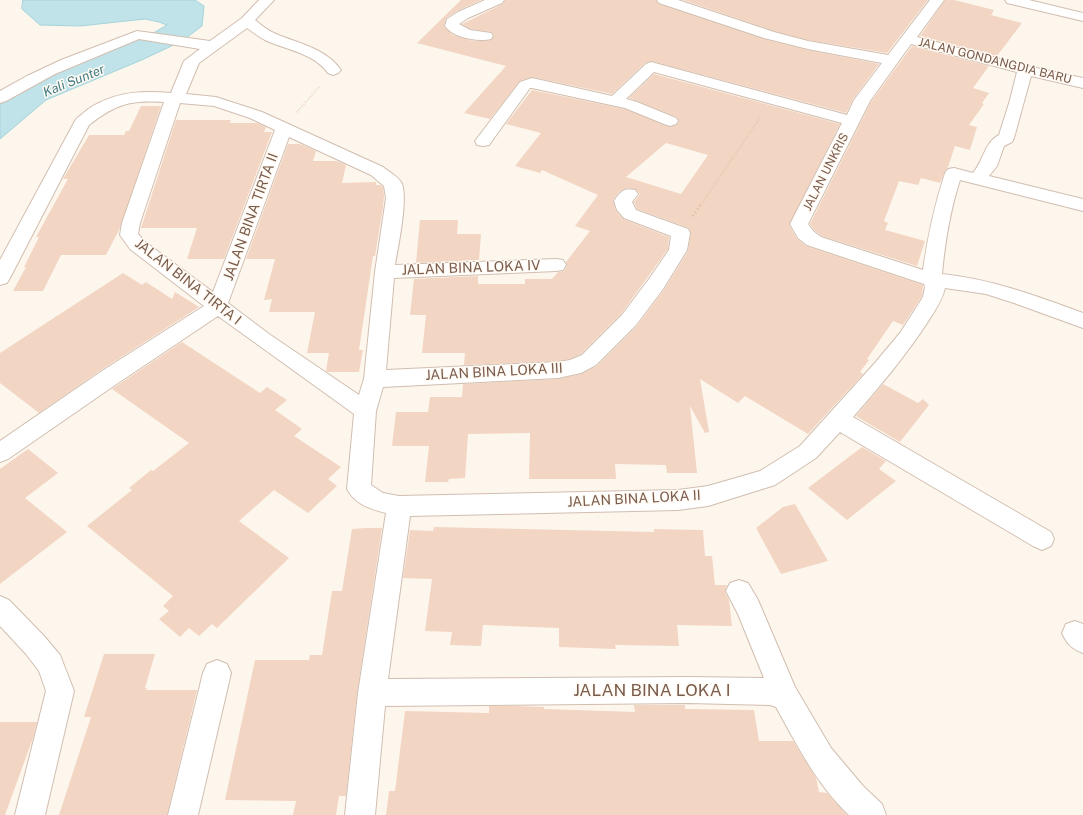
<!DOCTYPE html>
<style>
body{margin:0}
canvas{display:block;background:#fdf6ec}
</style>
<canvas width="1083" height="815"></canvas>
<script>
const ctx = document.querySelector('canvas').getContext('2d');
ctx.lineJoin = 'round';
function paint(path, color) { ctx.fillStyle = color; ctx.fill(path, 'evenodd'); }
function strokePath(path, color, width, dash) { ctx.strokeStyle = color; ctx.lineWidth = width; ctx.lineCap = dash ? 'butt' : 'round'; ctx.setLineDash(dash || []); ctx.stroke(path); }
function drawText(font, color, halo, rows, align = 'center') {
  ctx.font = font + ' "Public Sans",sans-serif'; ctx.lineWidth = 3; ctx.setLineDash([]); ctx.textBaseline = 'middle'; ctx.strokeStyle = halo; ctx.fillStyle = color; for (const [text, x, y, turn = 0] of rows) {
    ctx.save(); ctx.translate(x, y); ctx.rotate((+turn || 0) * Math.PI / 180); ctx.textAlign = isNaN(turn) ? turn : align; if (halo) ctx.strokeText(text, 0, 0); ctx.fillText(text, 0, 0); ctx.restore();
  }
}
const water = new Path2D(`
 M23,0H195L204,6L202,26L182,41L144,59L46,100L0,139V98L72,59L150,35L167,25L159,22L145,19L80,26L40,25L22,9Z`);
paint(water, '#bfe3e8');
strokePath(water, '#a5d3da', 1);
paint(new Path2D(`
 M461,0H481L457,11L446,18L444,27L453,35L473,41L491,40L494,35L491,32L470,29L462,24L503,4L505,0H656L659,4L764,39L808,50L879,64L853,99L846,113L651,61L645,63L612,94L532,77L520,81L490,119L464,113L506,66L417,43Z
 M683,0H928L887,53L808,40L774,31Z
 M945,0H954L994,10L991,15L1022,23L997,56L920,36Z
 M912,46L989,66L973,88L989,93L982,103L984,104L969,125L977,127L970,150L955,146L948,167L944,173L940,183L921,178L918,185L899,181L884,221L888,223L885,230L925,241L917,266L822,236L814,230L810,224L871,102Z
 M654,74L840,124L789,225L797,239L806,246L923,285L922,296L903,325L893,321L867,359L869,360L860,372L863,374L808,434L745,396L738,403L700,379L709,432L705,433L690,406L697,473H667L666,465L615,464L616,479H529L530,433L468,434L465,478L449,479L448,482H425L429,446H392L396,412H428L430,397H462L463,384L558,379L581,374L597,366L637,326L664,290L688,251L691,233L689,228L637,209L634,202L640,194L635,189L628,188L619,192L613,200L616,211L623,219L669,237L668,249L621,314L581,354L570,359L558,361L464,365L465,353H422L426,315H410L414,279L478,276V284H525V279H552L558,272L564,271L567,266L566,262L590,231L575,226L598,195L542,170L540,173L515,166L541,133L506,124L532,90L625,109L670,127L676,125L679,122L677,117L629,98ZM666,143L708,155L681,194L626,177Z
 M141,106H161L120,228L106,255H61L43,291H13L26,267H24L39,237H36L68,179H63L89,135H124L126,131H129Z
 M176,120H231L230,123H257L266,127L264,132H272L224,259H187L197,228H141Z
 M288,144H300L316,151L313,161H337L346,165L342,183L376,182V185H380L383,187L384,196L383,207L375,256H373L359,350H363L359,372H327L326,371L329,353H307L315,312H269L272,299L264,300L275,259H246Z
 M420,220H458L457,234H481L479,260L416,263Z
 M123,273L142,285L146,282L172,299L175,292L199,307L101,370L39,413L0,383V353Z
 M182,342L260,393L267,387L287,400L275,410L302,429L294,436L341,467L328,479L337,486L308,513L274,490L239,521L289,558L217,628L212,624L199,636L189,628L180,637L159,619L169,611L163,606L173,596L87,526L132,490L129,488L151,470L153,471L189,443L112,389Z
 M883,384L918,403L923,399L929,405L900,442L856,416Z
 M862,447L886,461L879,469L896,481L847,520L808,488Z
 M28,449L58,473L25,498L67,532L0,584V469Z
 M795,504L828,561L781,574L756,528L783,507Z
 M434,527L654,532V529L703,530L705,556H712L715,585H727L725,592L729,600L732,626L677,625L679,646L615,645L616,649L559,647V628L483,625L481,646L450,645L452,632L425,631L432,579L403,578L410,530L433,531Z
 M366,528H382L357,693L346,796H339L336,815H293L296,801L225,800L255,660H309L310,655H322L332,591H342L352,529Z
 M104,654H155L145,688H147L146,690H197L167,815H59L91,717H84Z
 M634,705H685V709L754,710L759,741H793L816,778L819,792L827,793L847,815H386L389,791H395L405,711L489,713V706H514L544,707V709L635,712Z
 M0,722H37L33,738L5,815H0Z`), '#f3d5c3');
const minor = new Path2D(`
 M259,0H274L255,20C262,26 269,31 276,34C300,44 325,48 341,70L338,73L333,75L328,73C314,53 286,50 265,40C259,37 253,32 247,28L199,63L186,94L216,97L262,112L383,167C389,172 399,177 402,184C408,200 398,247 395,265L556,259L563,260L566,265L563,270L556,271L394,278L386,370L558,362L570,360L582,355L622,315L649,279L669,250L671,236L624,218L617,210L614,201C620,192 624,187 635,190L638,194L632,202L636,210L688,229L690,233L687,250L663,289L636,325L596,365L581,373L558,378L383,387L376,411L371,485L383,493L399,496L678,490L708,486L760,471L800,446L874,364L900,333L923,297L925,287L924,284L807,245L798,238L790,224L842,123L654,72L626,99L637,102L676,118L678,121L676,124L670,126L664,124L625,108L532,88H530L489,145L483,146L477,145L475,141L520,82L532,78L612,96L646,64L651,62L847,115L854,100L882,63L808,49L764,38L659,3L657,0H678L774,32L808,41L888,55L930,0H944L917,37L1027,66L1083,78V88L1031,76L1014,138L1012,142L1004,146L997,166L989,176L1083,199V211L960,180C950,211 945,242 942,274C991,279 1037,296 1083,313V328L1014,303L986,294L945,288C942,301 934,312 927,323C905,357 879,387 853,417L1051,532L1054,539L1051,546L1042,550L1033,546L840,432L816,458L775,485L708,506L678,510L410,516L388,679L688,677L764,678L738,614L726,591L730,583L739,580L748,583L758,600L795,687L831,748L863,786L882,804L886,815H849C817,785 797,745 776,707L770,705L688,703L385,706L375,815H345L358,693L386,513C370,509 355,504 347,489L354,414L218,316L118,383L8,459L0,462V441L102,371L204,306L130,249L120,235L122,223L164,102C130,100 116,104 89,125L10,278L7,283L0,285V260L76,119C83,114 89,107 97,104C121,91 145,91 171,93L184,61L200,49L139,39L55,74L6,101L0,103V91L27,76L61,60L137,31L210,41L242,18ZM911,44L1017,72L1010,100L999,135C984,143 984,160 973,173L954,168L948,169L945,173C934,207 928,235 923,270L821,237L813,231L808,224L870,101ZM180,103L214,106L250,118L275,130L213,292L144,241L138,234L140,223ZM289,137L371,175L384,186L386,198L375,272L364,379L359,395L269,334L228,303Z
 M485,0H504L502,3L468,18L459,24L470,30L491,33L493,36L491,39C478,42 453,38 445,26L447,19L458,12Z
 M1005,0H1029L1083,13V21L1007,3Z
 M0,596L9,600L44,636L60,655L74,691L45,815H15L46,691L39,671L26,654L0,626Z
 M1075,621L1083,624V653C1072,649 1067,644 1062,633L1066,624Z
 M217,660L227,664L231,673L198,815H168L203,673L207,664Z`);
strokePath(minor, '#d1beb0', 2);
strokePath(new Path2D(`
 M297,112L320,86
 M701,205L761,116`), '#d9b8a5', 2, [0.5, 2]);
strokePath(new Path2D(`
 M693,216L701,204`), '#d9b8a5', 2.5, [1, 3]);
paint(minor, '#fff');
drawText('12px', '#7a5c4d', '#fffaf3', [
 ["JALAN GONDANGDIA BARU",995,61,14],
 ["JALAN UNKRIS",826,172,-63]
]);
drawText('italic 13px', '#437c86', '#fffaf3', [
 ["Kali Sunter",74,81,-22]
]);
drawText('14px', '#7a5c4d', '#fffaf3', [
 ["JALAN BINA TIRTA II",251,217,-70],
 ["JALAN BINA LOKA IV",471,268,-2],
 ["JALAN BINA TIRTA I",188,282,38],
 ["JALAN BINA LOKA III",494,372,-3],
 ["JALAN BINA LOKA II",634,499,-3]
]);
drawText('17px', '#7a5c4d', '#fffaf3', [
 ["JALAN BINA LOKA I",652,691]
]);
</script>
